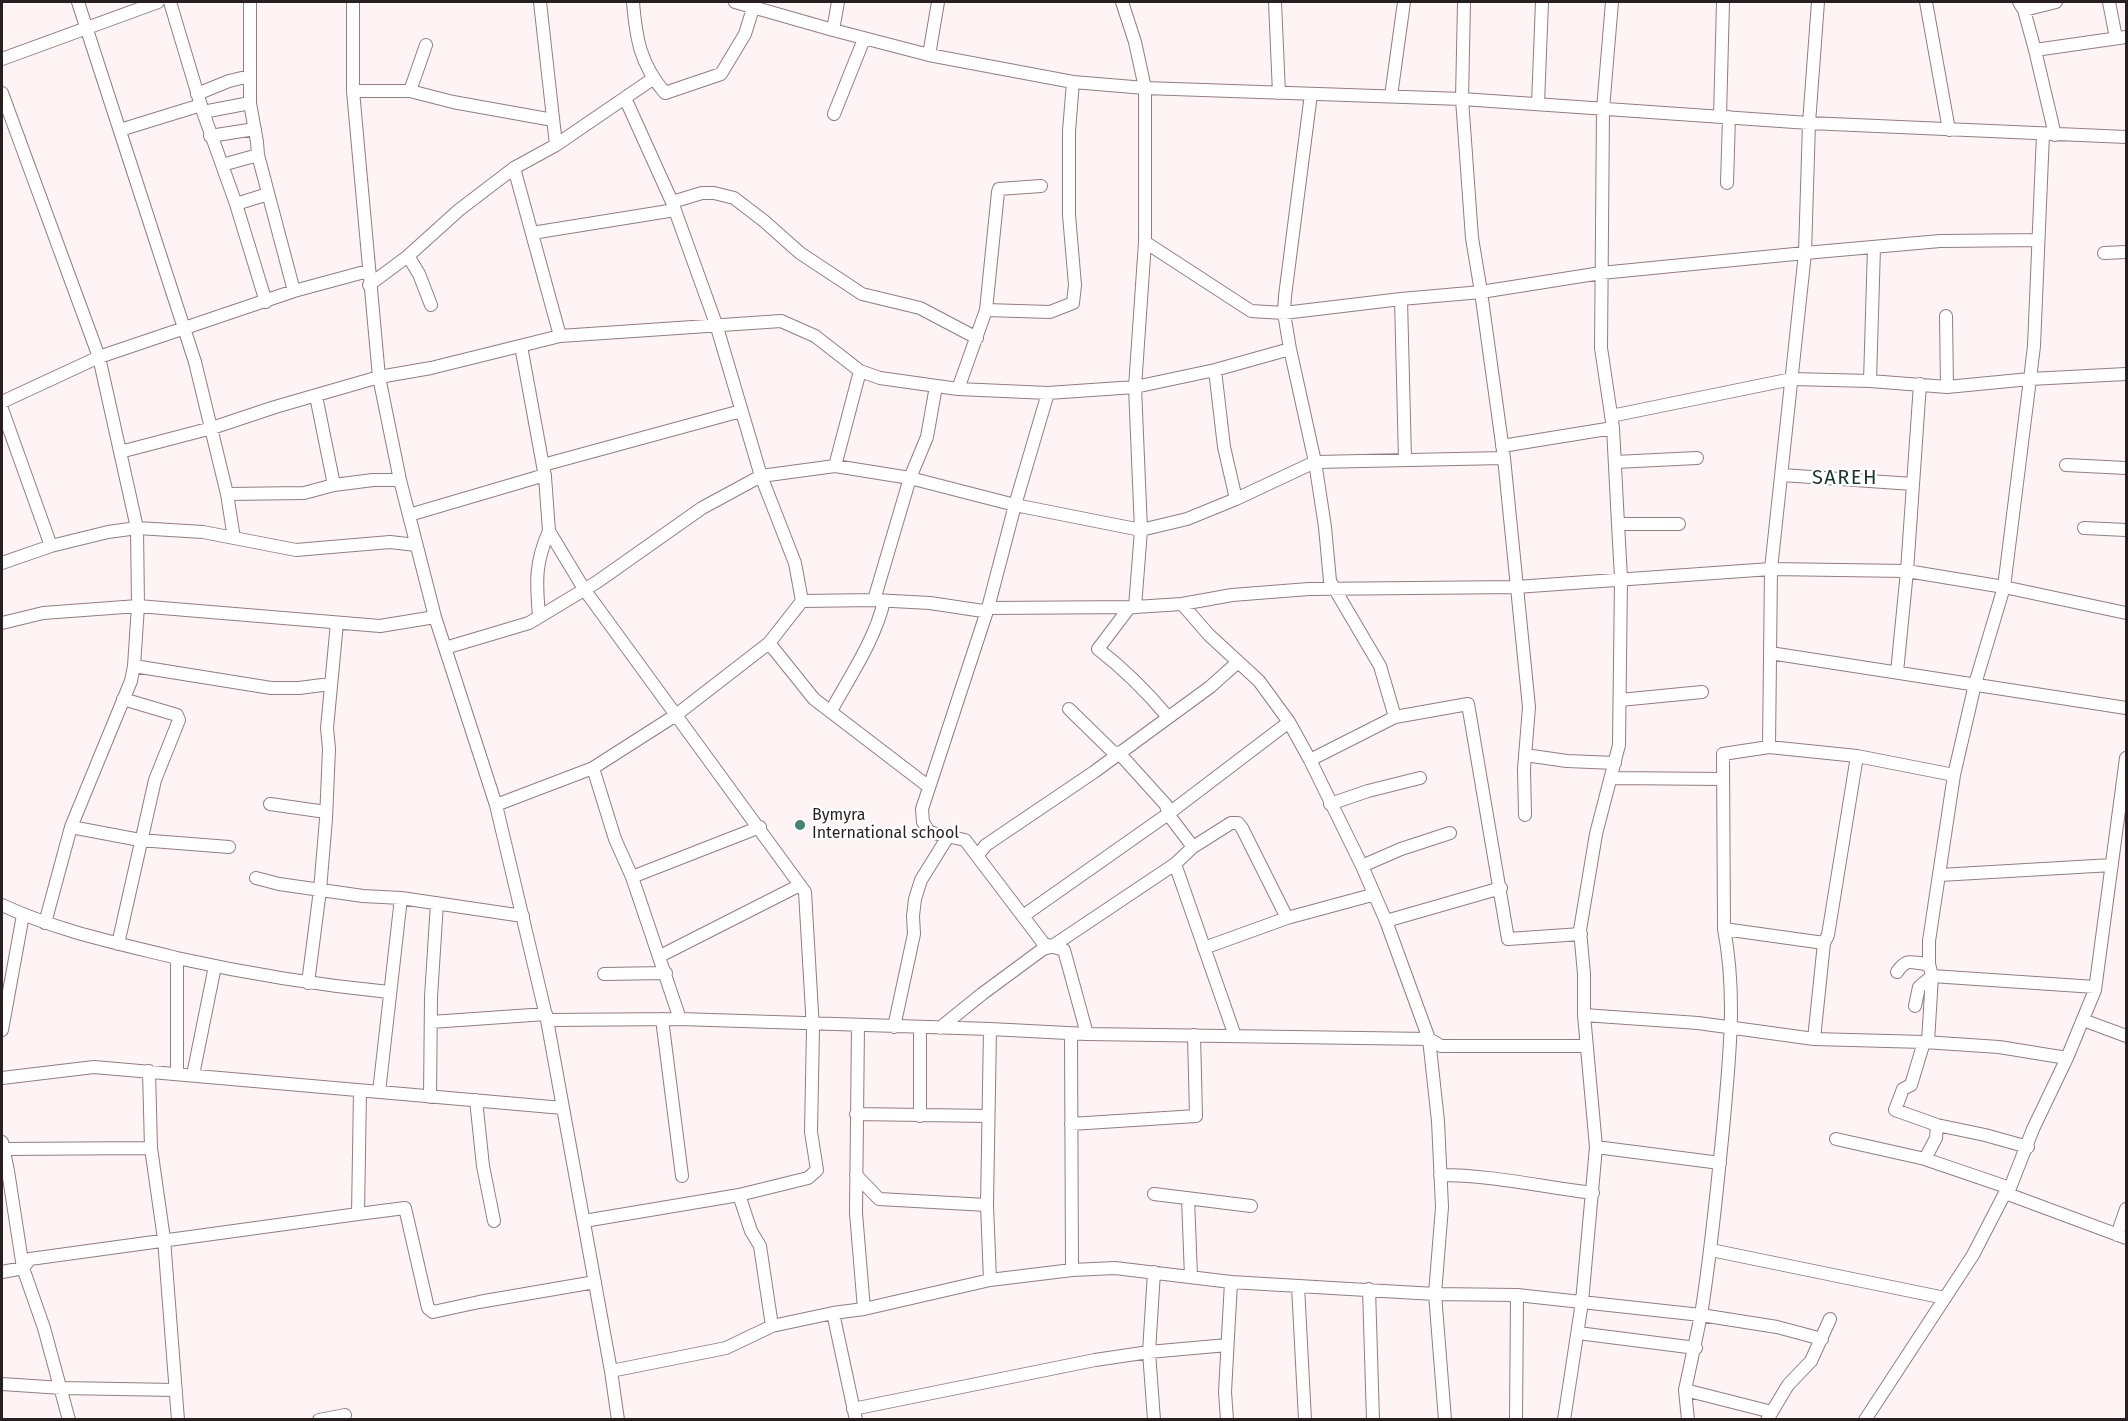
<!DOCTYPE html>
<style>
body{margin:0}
#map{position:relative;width:2128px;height:1421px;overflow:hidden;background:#fef4f6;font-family:"Fira Sans",sans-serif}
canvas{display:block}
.frame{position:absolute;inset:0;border:3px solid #281f21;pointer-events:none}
</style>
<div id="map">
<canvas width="2128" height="1421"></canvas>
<div class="frame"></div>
</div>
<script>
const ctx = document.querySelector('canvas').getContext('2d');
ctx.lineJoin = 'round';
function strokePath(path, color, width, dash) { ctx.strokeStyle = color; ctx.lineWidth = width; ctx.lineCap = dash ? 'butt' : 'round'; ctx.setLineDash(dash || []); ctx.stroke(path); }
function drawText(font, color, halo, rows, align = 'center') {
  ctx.font = font + ' "Fira Sans",sans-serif'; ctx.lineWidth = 4.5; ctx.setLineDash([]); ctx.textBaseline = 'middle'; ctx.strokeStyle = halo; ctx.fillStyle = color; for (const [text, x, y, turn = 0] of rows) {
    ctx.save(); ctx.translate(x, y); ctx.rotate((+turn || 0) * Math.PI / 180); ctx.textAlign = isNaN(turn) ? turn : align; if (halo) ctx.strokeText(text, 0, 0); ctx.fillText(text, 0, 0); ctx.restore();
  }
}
const minor = new Path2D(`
 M78,2L195,362L227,494L234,538
 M170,2L203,112L236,204L266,302
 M250,2V103L257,142L258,155L294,291
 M353,2V91L379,377L400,480L435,617L496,805L547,1020L611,1371L618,1420
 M540,2L556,145
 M633,2C636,38 640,64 665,93L721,74L745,34L755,2
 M735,2L833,30L929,55L1073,82L1145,88L1462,99L1809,123L2126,137
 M1122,2L1135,42L1145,88V242L1135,387L1141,530L1187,519L1236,499L1315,462L1504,458
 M1275,2L1279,93
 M1464,2L1462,99L1472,238L1481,292L1504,458L1529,707L1524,769L1525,815
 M1926,2L1949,130
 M2019,2L2024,10L2035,50L2055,135
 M2109,2L2116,38
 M2024,10L2056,2
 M833,30L838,2
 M2035,50L2126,37
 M929,55L938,2
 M2,59L158,2
 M353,91H410L453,102L553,120
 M410,91L426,45
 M2,93L99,357L137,528L138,606L134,666L131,681L71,827L45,923
 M197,94L229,81L250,76
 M1311,94L1285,296L1284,313L1290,349L1315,462L1325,527L1330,581L1380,666L1395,717
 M1391,96L1404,2
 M1538,104L1542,2
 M203,112L250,103
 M834,114L864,39
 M1720,117L1723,2
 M120,130L201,105
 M210,136L255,129
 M222,165L258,155
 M514,168L560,336
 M1727,183L1729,117
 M672,202L702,193H714L734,198L764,221L800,253L862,294L920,308L977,338
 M236,204L268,194
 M532,233L675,210
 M1145,242L1251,311L1284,313L1401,299L1481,292L1601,273L1805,253L1940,241L2038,240
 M2104,253L2126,252
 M408,256L419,274L431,305
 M369,285L408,256L459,210L514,168L556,145L654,78
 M1401,299L1405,460
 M986,310L1050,312L1073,303L1075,285L1069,215V131L1073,82
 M1946,316L1947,387
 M521,346L545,477L549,531L584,589L805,892L813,1029L811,1132L817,1170L808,1178L739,1195L584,1221
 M1215,370L1224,447L1236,499
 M1870,381L1874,247
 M958,389L986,310L998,192L999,189L1041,186
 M1048,393L1015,505L988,608L922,809L923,822L929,832L965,840L1044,944L1064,950L1087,1034
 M316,396L334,485L373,480H400
 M2,402L99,357L294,291L368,271
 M2,409L51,546
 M1611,416L1792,379L1870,381L1947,387L2030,379L2126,374
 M1502,446L1613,428
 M120,452L212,428L275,407L379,377L431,368L560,336L781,321L815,336L860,371L880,378L958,389L1048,393L1135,387L1215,370L1290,349
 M1615,462L1697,458
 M543,465L741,411
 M2066,465L2126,468
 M835,466L860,371
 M1782,475L1913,484
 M227,494L304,493L334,485
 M409,515L545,475
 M1618,524H1679
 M2084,528L2126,530
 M2,563L51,546L108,532L137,528L203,532L296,550L390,542L416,545
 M874,600L930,603L983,611L988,608L1135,607L1182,604L1232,595L1309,589L1516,587L1771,569L1907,571L2004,587L2126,613
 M802,601L874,600L910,478L927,437L936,386
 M1182,604L1209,635L1259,681L1289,722L1310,760L1362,866L1386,921L1429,1039L1438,1121L1442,1207L1435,1294L1445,1420
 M539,616C536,581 535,563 549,531
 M2,623L43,613L138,606L380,626L435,617
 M769,643L814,699L929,787
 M445,648L529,623L597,582L702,508L761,476L835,466L910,478L1015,505L1141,530L1135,607L1129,608L1098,649C1124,669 1147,692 1168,717
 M1770,653L2126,708
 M134,666L271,688H299L330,684
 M1897,672L1907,571L1920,384
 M1620,700L1702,692
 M1069,709L1113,752L1119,753L1166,805L1168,814L1193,847
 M831,711C850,676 875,640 884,601
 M1769,747L1771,569L1805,253L1809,123L1818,2
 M1525,755L1567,761L1615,763
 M1310,760L1395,717L1468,704L1508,939L1581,934
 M593,768L615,839L632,877L680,1019
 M1611,778L1723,779
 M270,804L326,812
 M1330,804L1368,791L1420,778
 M496,805L593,768L676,715L769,643L802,601L795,563L761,476L716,324L672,202L625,98
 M71,827L140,840L229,847
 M977,856L986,845L1094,772L1210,687L1238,662
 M1175,864L1235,1036
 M1362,866L1401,849L1450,833
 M1940,875L2112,865
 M632,877L760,827
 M256,878L279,884L363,896L401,898L523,916
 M2,905C58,931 117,943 177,958V1073
 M1023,916L1168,814L1289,722
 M1386,921L1501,888
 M1724,929L1824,943
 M118,944L155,780L179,720L177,715L123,699
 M1204,948L1287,918L1372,895
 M660,956L800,885
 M177,958C249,974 317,985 389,992
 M1897,972C1908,956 1912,964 1929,964
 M604,974L666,973
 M308,983L320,890L326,819L329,749L327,728L337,623
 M1915,1006L1919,987L1932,976L2095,987
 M1584,1015L1698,1023L1814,1039L1924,1042L1999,1047L2067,1058
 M662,1019L682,1176
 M547,1020L680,1019L990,1029L1087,1034L1429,1039L1441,1046H1587
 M2083,1020L2126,1036
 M431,1022L546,1014
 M858,1025L856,1213L864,1309
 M894,1027L914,934L913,916L915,899L921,880L949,835
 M940,1028L982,994L1043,949L1051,947L1175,864L1193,847L1231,823H1238L1242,828L1287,918
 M990,1029L987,1205L990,1280
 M2,1030L23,915
 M1071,1034L1072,1270
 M1814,1039L1824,943L1828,935L1857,756
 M1924,1042L1911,1085L1903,1089L1895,1110L1937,1125L1985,1135L2028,1147
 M1928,1042L1932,976L1929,964V941L1954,775L1975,684L2004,587L2030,379L2034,346L2043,134
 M149,1071L151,1148L164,1239L178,1420
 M193,1075L215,966
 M2,1078L94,1067L563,1108
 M379,1092L401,898
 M430,1097L431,997L437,903
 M476,1100L483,1166L494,1221
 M856,1114L988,1116
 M920,1116V1028
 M1071,1124L1196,1116L1194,1035
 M1836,1139L1925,1159L2010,1188
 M2,1142L8,1171L23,1268L44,1328L69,1420
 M1596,1147L1720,1163
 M3,1149L151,1148
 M1925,1159L1936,1138L1937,1125
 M856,1175L879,1199L987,1205
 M1440,1175C1492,1175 1542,1187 1593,1193
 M2005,1193L2126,1238
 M1154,1194L1251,1206
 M739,1195L751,1231L760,1246L772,1326
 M1188,1198L1191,1277
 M358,1214L405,1208L428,1308L433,1312L479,1302L595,1282
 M2117,1235L2126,1209
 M1711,1250L1945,1298
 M2,1272L23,1268L30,1259L358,1214L360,1091
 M1154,1272L1149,1352L1154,1420
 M1298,1286L1305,1420
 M1369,1289L1373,1420
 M833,1313L856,1420
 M1578,1333L1696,1348
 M1822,1339L1777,1327L1701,1315C1711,1253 1717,1191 1723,1129C1729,1061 1737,996 1724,929L1723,754L1769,747L1857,756L1954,775
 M611,1371L726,1348L772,1326L833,1313L864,1309L990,1280L1072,1270L1115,1268L1231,1282L1332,1288L1435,1294L1517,1295L1701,1315L1685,1390L1688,1420
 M2,1384L62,1388L176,1390
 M1685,1390L1772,1412
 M853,1409L1095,1360L1149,1352L1227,1345
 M319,1420L345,1415
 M1227,1420L1225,1392L1231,1282
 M1516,1420L1517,1295
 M1564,1420L1582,1302L1596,1147L1584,1015V974L1580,930L1596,834L1619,745L1621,578L1618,524L1613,428L1601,348L1603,109L1612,2
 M1767,1420L1788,1385L1811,1361L1830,1319
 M1865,1420L1973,1255L2005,1193L2010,1188L2033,1129L2067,1058L2095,990L2126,758`);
strokePath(minor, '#937d81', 14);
strokePath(minor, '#fff', 12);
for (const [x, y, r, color] of [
 [800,825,6,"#438474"]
]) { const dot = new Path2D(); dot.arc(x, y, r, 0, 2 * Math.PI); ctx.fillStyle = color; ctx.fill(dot); strokePath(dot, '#fff', 2); }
drawText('16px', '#281f21', '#fff', [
 ["Bymyra",812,816],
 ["International school",812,834]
], 'left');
ctx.letterSpacing = '1.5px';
drawText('20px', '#17362f', '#fff', [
 ["SAREH",1845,478]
]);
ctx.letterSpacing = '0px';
</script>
